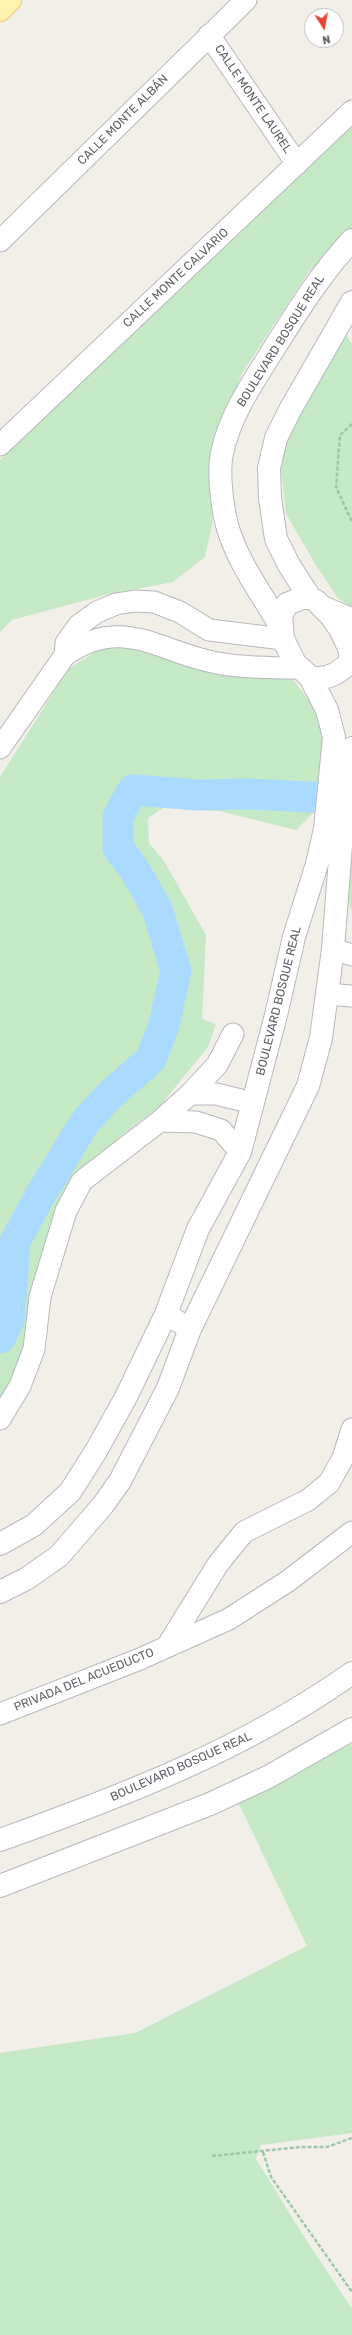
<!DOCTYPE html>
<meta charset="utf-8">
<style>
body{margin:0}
#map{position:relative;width:352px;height:2335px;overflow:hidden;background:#f1efe8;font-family:Rubik,sans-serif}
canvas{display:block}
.north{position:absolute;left:304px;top:8px;width:40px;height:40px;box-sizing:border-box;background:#fff;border:1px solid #bfc1c3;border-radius:50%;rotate:169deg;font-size:11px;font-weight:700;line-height:16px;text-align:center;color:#5f6368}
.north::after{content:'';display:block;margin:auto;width:14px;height:18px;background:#ea4335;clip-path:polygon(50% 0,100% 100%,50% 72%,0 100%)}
</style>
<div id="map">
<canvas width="352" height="2335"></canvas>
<div class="north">N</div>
</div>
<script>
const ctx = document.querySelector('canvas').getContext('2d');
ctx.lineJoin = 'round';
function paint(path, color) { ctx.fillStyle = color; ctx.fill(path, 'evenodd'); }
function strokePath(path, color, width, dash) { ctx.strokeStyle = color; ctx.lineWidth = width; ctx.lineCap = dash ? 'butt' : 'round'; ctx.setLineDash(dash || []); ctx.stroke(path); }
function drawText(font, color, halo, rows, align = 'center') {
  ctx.font = font + ' Rubik,sans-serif'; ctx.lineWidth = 4; ctx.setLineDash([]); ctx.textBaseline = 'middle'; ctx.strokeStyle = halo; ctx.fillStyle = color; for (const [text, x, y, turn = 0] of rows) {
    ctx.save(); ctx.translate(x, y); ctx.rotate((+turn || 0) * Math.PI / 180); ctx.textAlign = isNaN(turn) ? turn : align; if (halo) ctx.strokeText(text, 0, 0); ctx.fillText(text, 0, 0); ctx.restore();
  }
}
paint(new Path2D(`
 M352,125V230L308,273L242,373L210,460L213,520L205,557L173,582L105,595L12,620L0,632V460L64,395Z
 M346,335L352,344V608L338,598L317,567L286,514L281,469L284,451L294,420L313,384Z
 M135,643L289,674L318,713L324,753L318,808L296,830L219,811L163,808L148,818L149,843L164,861L206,935L202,1019L216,1024L208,1047L159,1107L121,1136L63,1198L26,1359L0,1409V777L69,668L101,649Z
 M352,813V911L348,899Z
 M352,1743V2133L261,2145L256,2159L301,2232L352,2309V2335H0V2053L135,2033L307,1946L238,1802Z`), '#c5e8c5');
strokePath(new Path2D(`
 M0,1338L9,1320L15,1242L38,1199L85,1122L109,1096L151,1059L164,1025L176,971L157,909L134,869L118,848V816L133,790L199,795L248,794L352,799`), '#aadaff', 31);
const street = new Path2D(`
 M209,35L297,164
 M0,241L246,0
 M0,445L352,111
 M321,606L352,619
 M65,655L66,643L79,625L97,612L116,604L135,601L154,602L180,612L209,630L283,639
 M0,748L65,655C126,613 161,655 223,664C248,668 274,668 299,668
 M333,949L352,955
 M327,994L352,996
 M190,1094H216L253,1103
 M160,1121L196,1122L221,1130L240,1152
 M166,1314L190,1329
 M0,1419L20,1386L34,1349L40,1297L66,1211L82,1181L160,1121L190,1094L217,1065L233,1034
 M168,1645L218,1564L244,1532L308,1500L329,1483L343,1458L352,1429
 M0,1714L140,1659L229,1619L288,1581L352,1532`);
const secondary = new Path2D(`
 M310,598L289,565L276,539L270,498L269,468L276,438L290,410L352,302
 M281,627C262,594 237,562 227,525C222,506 218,472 222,453C230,415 253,382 273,350C297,312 321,273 352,240
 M0,1544L34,1525L70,1492L96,1451L126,1397L166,1314L198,1229L240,1152L276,1015L294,937L317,864L325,829L334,737L327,710L310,677L295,663L283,639L281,616L287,604L302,598H310L316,601L331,616L340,629L349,648L351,661C341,672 326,681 310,677
 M0,1592L26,1579L59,1556L103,1505L120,1481L168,1388L190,1329L308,1086L321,1038L333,949L342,832L352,748
 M0,1840C123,1796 245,1749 352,1673
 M0,1886L210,1804L268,1777L352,1729`);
const primary = new Path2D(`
 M0,10L10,0`);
strokePath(street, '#b5b8bc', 23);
strokePath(secondary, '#b6babf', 24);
strokePath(primary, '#f2c960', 24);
strokePath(new Path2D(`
 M352,424L340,435L336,487L352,522
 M263,2152L271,2177L352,2292
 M212,2156L300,2147H327L352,2138`), '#9cc7a9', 2.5, [4, 2]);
strokePath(street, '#fff', 21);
strokePath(secondary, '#fff', 22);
strokePath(primary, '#fff2af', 22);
drawText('12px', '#5f6368', '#fff', [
 ["CALLE MONTE LAUREL",253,99,56],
 ["CALLE MONTE ALBÁN",123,120,-45],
 ["CALLE MONTE CALVARIO",176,278,-43],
 ["BOULEVARD BOSQUE REAL",281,341,-58],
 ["BOULEVARD BOSQUE REAL",279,1001,-76],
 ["PRIVADA DEL ACUEDUCTO",84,1680,-22],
 ["BOULEVARD BOSQUE REAL",181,1767,-24]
]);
</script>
